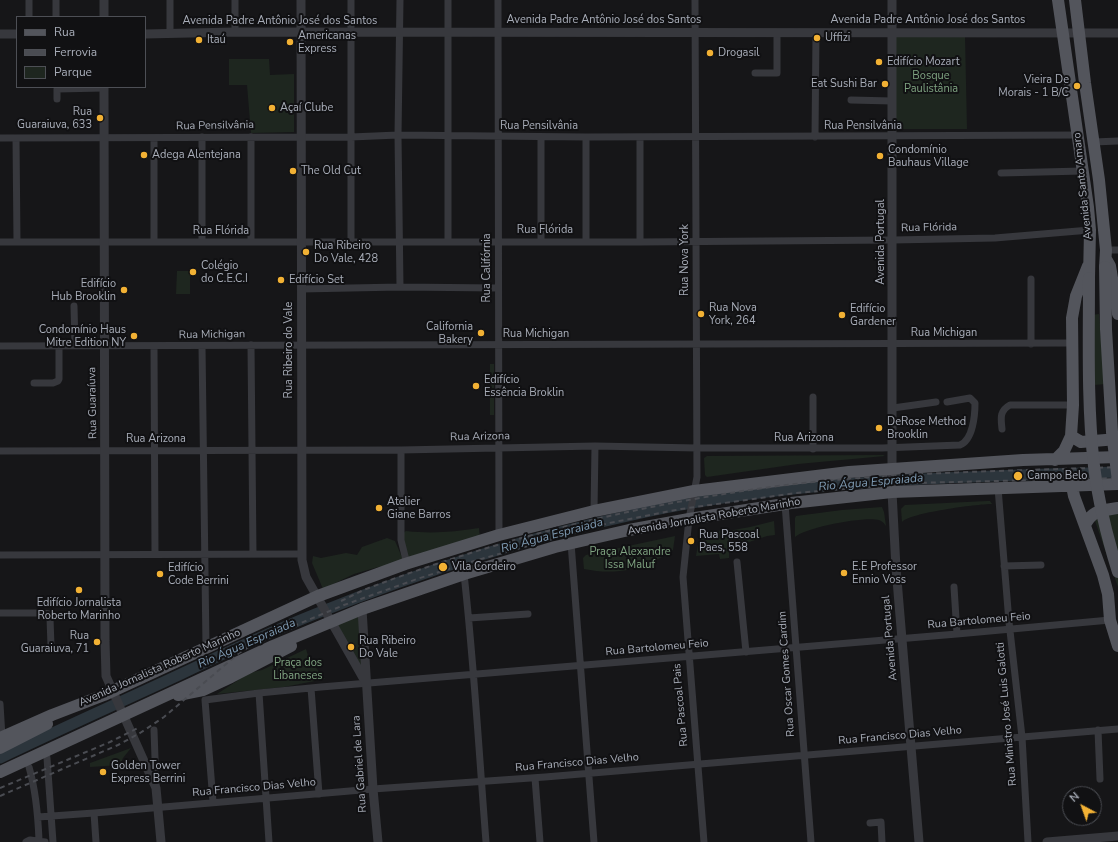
<!DOCTYPE html>
<meta charset="utf-8">
<style>
body{margin:0}
#map{position:relative;width:1118px;height:842px;overflow:hidden;background:#161618;font-family:"Nunito Sans",sans-serif}
canvas{display:block}
.legend{position:absolute;left:16px;top:16px;width:130px;height:72px;box-sizing:border-box;background:#111113;border:1px solid #4d4f55;margin:0;padding:5px 7px;list-style:none;font-size:12px;color:#a8adb8}
.legend li{display:flex;align-items:center;gap:8px;height:20px}
.legend b{width:20px;border:1px solid #4d4f55}
.north{position:absolute;left:1062px;top:786px;width:40px;height:40px;box-sizing:border-box;background:#111113;border:1px solid #4d4f55;border-radius:50%;rotate:319deg;font-size:11px;font-weight:700;line-height:16px;text-align:center;color:#a8adb8}
.north::after{content:'';display:block;margin:auto;width:14px;height:18px;background:#f2b134;clip-path:polygon(50% 0,100% 100%,50% 72%,0 100%)}
</style>
<div id="map">
<canvas width="1118" height="842"></canvas>
<ul class="legend">
<li><b style="height:5px;background:#53555c"></b>Rua</li>
<li><b style="height:5px;background:#4a4c52"></b>Ferrovia</li>
<li><b style="height:11px;background:#1e261f"></b>Parque</li>
</ul>
<div class="north">N</div>
</div>
<script>
const ctx = document.querySelector('canvas').getContext('2d');
ctx.lineJoin = 'round';
function paint(path, color) { ctx.fillStyle = color; ctx.fill(path, 'evenodd'); }
function strokePath(path, color, width, dash) { ctx.strokeStyle = color; ctx.lineWidth = width; ctx.lineCap = dash ? 'butt' : 'round'; ctx.setLineDash(dash || []); ctx.stroke(path); }
function drawText(font, color, halo, rows, align = 'center') {
  ctx.font = font + ' "Nunito Sans",sans-serif'; ctx.lineWidth = 4; ctx.setLineDash([]); ctx.textBaseline = 'middle'; ctx.strokeStyle = halo; ctx.fillStyle = color; for (const [text, x, y, turn = 0] of rows) {
    ctx.save(); ctx.translate(x, y); ctx.rotate((+turn || 0) * Math.PI / 180); ctx.textAlign = isNaN(turn) ? turn : align; if (halo) ctx.strokeText(text, 0, 0); ctx.fillText(text, 0, 0); ctx.restore();
  }
}
paint(new Path2D(`
 M965,36L967,129H896V37Z
 M229,59H269L270,75L294,74V132L251,133L247,85H229Z
 M177,271H190V294H176Z
 M1099,314L1105,384L1094,385L1091,315Z
 M490,364H494V415H490Z
 M883,455L885,456L798,464L707,477L705,475L704,458L707,456Z
 M987,501H990L992,504C977,504 909,513 902,522L901,509L905,505Z
 M882,507L884,512L886,526C884,523 882,521 879,520C865,516 806,527 795,537V518L796,516L842,510Z
 M1118,512V587L1095,521L1096,514Z
 M774,521L775,535L767,536L743,544V545L729,546V558L720,559L719,554L696,556L700,532L728,531L750,527Z
 M479,528L480,540L407,559L403,533L406,531C432,534 454,532 479,528Z
 M675,536L673,550C667,554 661,558 654,561C632,572 608,574 584,569L583,558L586,555Z
 M387,538L395,541L405,564L378,567L354,574L323,589L312,563L313,556L321,558L346,553L357,555L362,547Z
 M361,610L366,681L332,622Z
 M306,649L309,659L325,679L284,687L217,694L249,673L262,670Z
 M131,748L123,758L120,765L90,767V763Z`), '#1e261f');
strokePath(new Path2D(`
 M0,758C60,729 121,702 181,674C225,653 270,632 315,614C422,571 532,536 645,512C800,479 960,477 1118,472`), '#2c353c', 11);
strokePath(new Path2D(`
 M170,0V34
 M235,0V32
 M400,0L398,135L400,287
 M498,0L499,535
 M695,0L697,477L689,519L683,577L704,842
 M29,17V0
 M56,17V0
 M755,73H777V33
 M57,99V89L104,88
 M851,100L892,101
 M586,137V241
 M640,137V242
 M815,137L816,33
 M0,138L351,137L398,135L586,137L1078,135
 M16,138L17,242
 M1094,142L1118,141
 M1001,173L1083,171
 M251,241V137
 M351,241V0
 M448,241V0
 M541,241V137
 M0,242H640L893,240L995,238L1090,230
 M154,242V138
 M202,242V137
 M1106,250H1118
 M1031,279V344
 M301,289L400,287L498,288
 M74,306L75,346
 M251,345L253,554
 M0,346L1072,343
 M154,346L155,554
 M202,346L206,647
 M34,383H53L58,381L59,379V346
 M893,408L936,402
 M1002,429C1001,419 999,411 1010,405H1073
 M813,449V397
 M401,450V540L407,564
 M0,451L401,450L595,446L697,448H882L960,445C973,440 975,415 975,403L970,398L947,402
 M998,488L1009,622L1022,737L1028,842
 M785,504L811,842
 M594,511L595,446
 M571,543L594,842
 M0,555L302,554
 M737,562L746,652
 M1004,566L1041,565
 M464,574C474,663 479,753 486,842
 M954,587L957,634
 M0,613H42L49,614L50,618L51,646
 M469,618L528,614
 M311,688L319,794
 M259,693L269,842
 M0,704L2,737
 M154,730L156,786
 M1098,730L1100,779
 M47,758L53,842
 M29,767C36,791 38,816 39,840
 M535,778L540,842
 M213,802L205,700L259,693L321,687L957,634L1110,620
 M94,813L96,842
 M38,817L94,813L373,789L545,777L1118,729
 M870,823L881,822L882,842
 M26,842L30,840L45,842`), '#37383d', 7);
strokePath(new Path2D(`
 M301,0L302,560L306,577L366,683
 M892,0V492L896,568L919,842
 M104,17V0
 M0,34H17
 M145,34L235,32L1118,33
 M104,87L105,641L106,676L156,788L161,842
 M362,609L373,789L378,842
 M1047,842L1118,836`), '#37383d', 9);
strokePath(new Path2D(`
 M1058,0L1088,207L1090,230L1089,278
 M1075,0L1085,83L1099,180L1106,250L1105,267
 M1106,259L1110,266L1118,314
 M1071,436L1081,442L1118,439
 M1055,460L1064,451L1071,436L1073,405L1072,318L1076,296L1088,266
 M1072,486L1074,496L1103,575L1108,594L1110,620L1118,646
 M1085,525C1093,509 1102,511 1118,508
 M178,695L203,690L231,677L291,646
 M0,738L52,715L104,695L318,596L405,564L499,535L594,511L694,491L849,472L1023,460L1118,457
 M0,748L47,724
 M0,772L273,646L362,609L464,574L555,547L629,530L689,519L791,503L892,492L1118,484`), '#53555c', 12);
strokePath(new Path2D(`
 M341,601C352,596 362,590 374,586C486,544 605,513 724,494C854,472 987,472 1118,467
 M0,788L110,742L138,728
 M0,796L118,745L140,733L164,717L239,653L258,641L344,605L417,579L467,563L609,523L681,509L796,493L914,483L1118,478`), '#4a4c52', 2, [5, 4]);
strokePath(new Path2D(`
 M1105,267L1106,329L1112,432L1118,481
 M1089,278C1089,340 1087,404 1094,466C1098,499 1108,540 1118,572`), '#53555c', 12);
for (const [x, y, r, color] of [
 [817,38,4,"#f2b134"],
 [199,40,4,"#f2b134"],
 [290,42,4,"#f2b134"],
 [710,53,4,"#f2b134"],
 [879,62,4,"#f2b134"],
 [885,84,4,"#f2b134"],
 [1077,86,4,"#f2b134"],
 [272,108,4,"#f2b134"],
 [100,118,4,"#f2b134"],
 [144,155,4,"#f2b134"],
 [880,156,4,"#f2b134"],
 [293,171,4,"#f2b134"],
 [306,252,4,"#f2b134"],
 [193,272,4,"#f2b134"],
 [281,280,4,"#f2b134"],
 [124,290,4,"#f2b134"],
 [701,314,4,"#f2b134"],
 [842,315,4,"#f2b134"],
 [481,333,4,"#f2b134"],
 [134,336,4,"#f2b134"],
 [476,386,4,"#f2b134"],
 [879,428,4,"#f2b134"],
 [1018,476,5,"#f2b134"],
 [379,508,4,"#f2b134"],
 [691,541,4,"#f2b134"],
 [443,567,5,"#f2b134"],
 [844,573,4,"#f2b134"],
 [160,574,4,"#f2b134"],
 [79,590,4,"#f2b134"],
 [97,642,4,"#f2b134"],
 [351,647,4,"#f2b134"],
 [103,772,4,"#f2b134"]
]) { const dot = new Path2D(); dot.arc(x, y, r, 0, 2 * Math.PI); ctx.fillStyle = color; ctx.fill(dot); strokePath(dot, '#111113', 1.5); }
drawText('11px', '#a8adb8', '#111113', [
 ["Avenida Padre Antônio José dos Santos",604,20],
 ["Avenida Padre Antônio José dos Santos",928,20],
 ["Avenida Padre Antônio José dos Santos",280,21],
 ["Rua Pensilvânia",215,126,-1],
 ["Rua Pensilvânia",539,126],
 ["Rua Pensilvânia",863,126],
 ["Avenida Santo Amaro",1083,186,-96],
 ["Rua Flórida",929,228,-1],
 ["Rua Flórida",545,230],
 ["Rua Flórida",221,231],
 ["Avenida Portugal",881,242,-90],
 ["Rua Nova York",685,260,-90],
 ["Rua Califórnia",487,268,-90],
 ["Rua Michigan",944,333],
 ["Rua Michigan",536,334],
 ["Rua Michigan",212,335,-1],
 ["Rua Ribeiro do Vale",289,350,-90],
 ["Rua Guaraíuva",93,403,-91],
 ["Rua Arizona",480,437,-1],
 ["Rua Arizona",804,438],
 ["Rua Arizona",156,439],
 ["Avenida Jornalista Roberto Marinho",714,517,-10],
 ["Rua Bartolomeu Feio",979,621,-5],
 ["Avenida Portugal",890,638,-95],
 ["Rua Bartolomeu Feio",657,648,-5],
 ["Avenida Jornalista Roberto Marinho",160,668,-24],
 ["Rua Oscar Gomes Cardim",787,674,-94],
 ["Rua Pascoal Pais",681,705,-95],
 ["Rua Ministro José Luis Galotti",1007,714,-95],
 ["Rua Francisco Dias Velho",900,736,-5],
 ["Rua Francisco Dias Velho",577,763,-5],
 ["Rua Gabriel de Lara",360,764,-94],
 ["Rua Francisco Dias Velho",254,788,-5]
]);
drawText('11px', '#a8adb8', '#111113', [
 ["Americanas",298,36],
 ["Express",298,49],
 ["Uffizi",825,38],
 ["Itaú",207,40],
 ["Drogasil",718,53],
 ["Edifício Mozart",887,62],
 ["Vieira De",1069,80,"right"],
 ["Morais - 1 B/C",1069,93,"right"],
 ["Eat Sushi Bar",877,84,"right"],
 ["Açaí Clube",280,108],
 ["Rua",92,112,"right"],
 ["Guaraiuva, 633",92,125,"right"],
 ["Condomínio",888,150],
 ["Bauhaus Village",888,163],
 ["Adega Alentejana",152,155],
 ["The Old Cut",301,171],
 ["Rua Ribeiro",314,246],
 ["Do Vale, 428",314,259],
 ["Colégio",201,266],
 ["do C.E.C.I",201,279],
 ["Edifício Set",289,280],
 ["Edifício",116,284,"right"],
 ["Hub Brooklin",116,297,"right"],
 ["Rua Nova",709,308],
 ["York, 264",709,321],
 ["Edifício",850,309],
 ["Gardener",850,322],
 ["California",473,327,"right"],
 ["Bakery",473,340,"right"],
 ["Condomínio Haus",126,330,"right"],
 ["Mitre Edition NY",126,343,"right"],
 ["Edifício",484,380],
 ["Essência Broklin",484,393],
 ["DeRose Method",887,422],
 ["Brooklin",887,435],
 ["Campo Belo",1027,476],
 ["Atelier",387,502],
 ["Giane Barros",387,515],
 ["Rua Pascoal",699,535],
 ["Paes, 558",699,548],
 ["Vila Cordeiro",452,567],
 ["E.E Professor",852,567],
 ["Ennio Voss",852,580],
 ["Edifício",168,568],
 ["Code Berrini",168,581],
 ["Edifício Jornalista",79,603,"center"],
 ["Roberto Marinho",79,616,"center"],
 ["Rua",89,636,"right"],
 ["Guaraiuva, 71",89,649,"right"],
 ["Rua Ribeiro",359,641],
 ["Do Vale",359,654],
 ["Golden Tower",111,766],
 ["Express Berrini",111,779]
], 'left');
drawText('11px', '#7fa381', '#111113', [
 ["Bosque",931,76],
 ["Paulistânia",931,89],
 ["Praça Alexandre",630,552],
 ["Issa Maluf",630,565],
 ["Praça dos",298,663],
 ["Libaneses",298,676]
]);
drawText('italic 12px', '#7f9bb3', '#111113', [
 ["Rio Água Espraiada",871,483,-5],
 ["Rio Água Espraiada",552,536,-15],
 ["Rio Água Espraiada",247,644,-24]
]);
</script>
